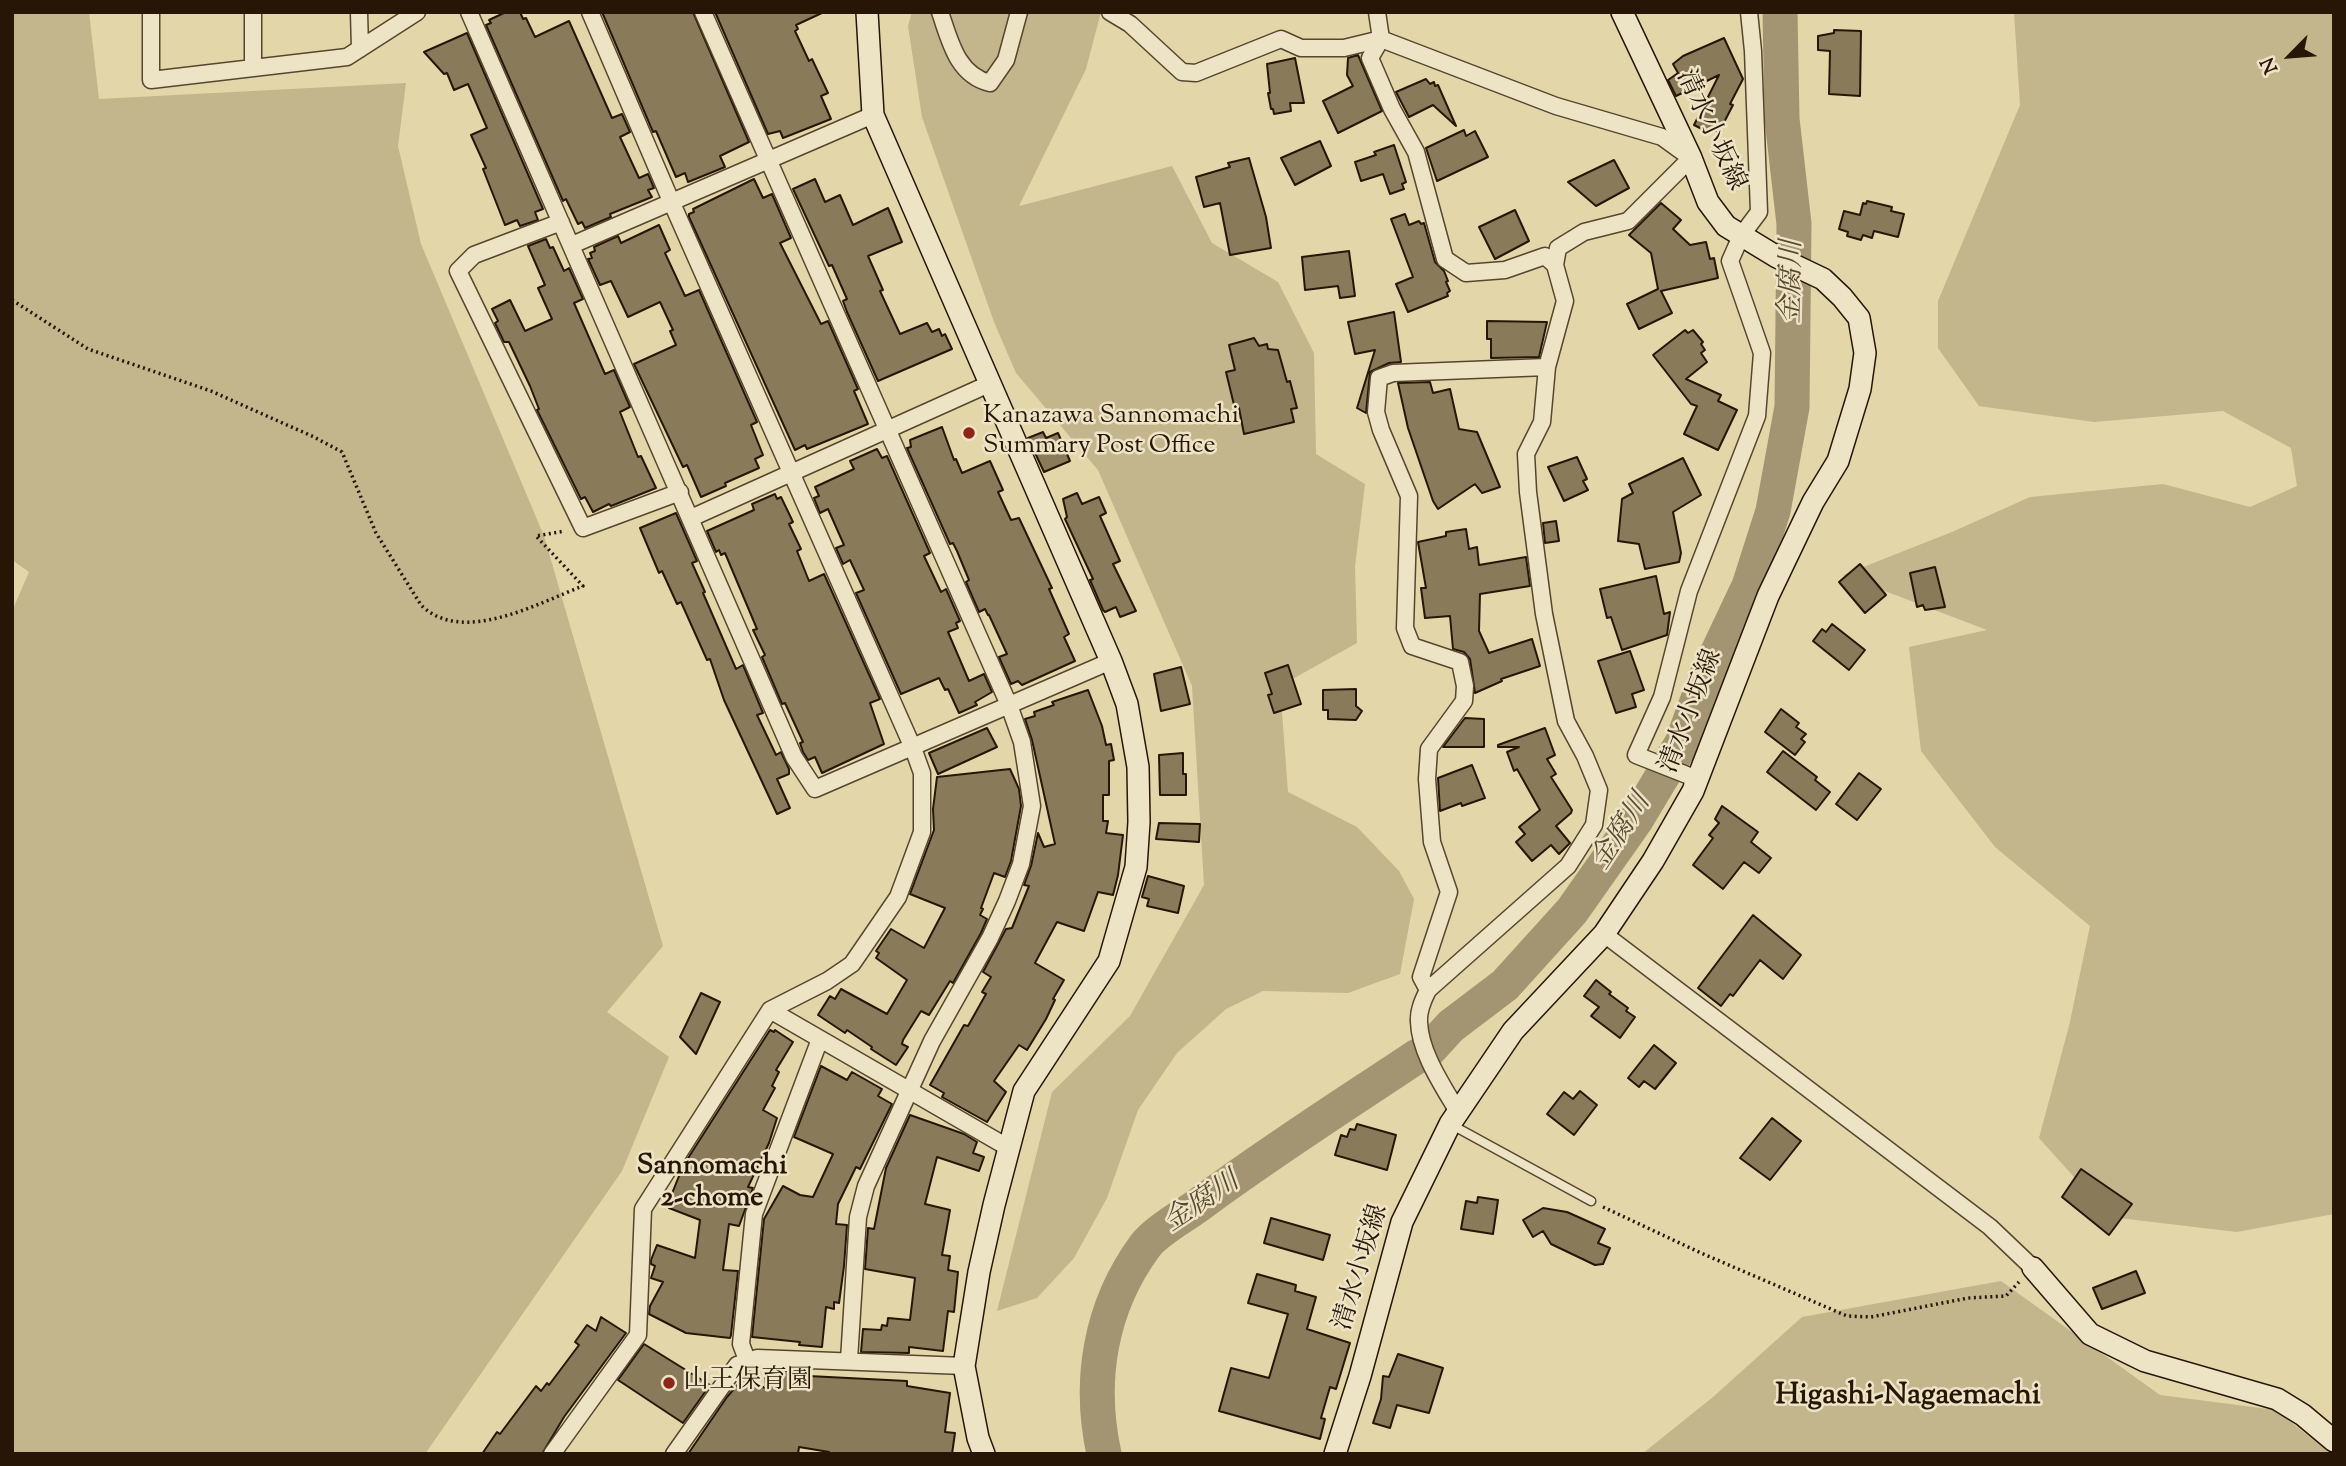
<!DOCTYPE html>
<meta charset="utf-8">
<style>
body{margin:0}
#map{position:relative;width:2346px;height:1466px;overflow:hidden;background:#e3d6a8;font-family:"Sorts Mill Goudy",serif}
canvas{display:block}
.frame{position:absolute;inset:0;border:14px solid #271606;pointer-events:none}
.north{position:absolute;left:2255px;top:21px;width:70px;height:70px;-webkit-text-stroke:5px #ede4c6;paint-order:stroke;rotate:245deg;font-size:19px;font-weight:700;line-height:28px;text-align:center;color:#271606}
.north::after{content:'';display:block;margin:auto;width:24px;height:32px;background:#271606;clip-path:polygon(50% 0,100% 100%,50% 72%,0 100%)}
</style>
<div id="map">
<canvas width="2346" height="1466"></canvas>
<div class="frame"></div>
<div class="north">N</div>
</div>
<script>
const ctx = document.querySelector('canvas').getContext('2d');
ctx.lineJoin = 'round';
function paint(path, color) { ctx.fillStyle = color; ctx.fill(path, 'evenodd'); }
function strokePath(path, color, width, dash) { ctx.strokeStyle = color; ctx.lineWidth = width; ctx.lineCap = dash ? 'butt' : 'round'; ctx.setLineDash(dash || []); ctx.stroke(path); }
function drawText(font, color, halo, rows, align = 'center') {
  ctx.font = font + ' "Sorts Mill Goudy","Noto Serif JP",serif'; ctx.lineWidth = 5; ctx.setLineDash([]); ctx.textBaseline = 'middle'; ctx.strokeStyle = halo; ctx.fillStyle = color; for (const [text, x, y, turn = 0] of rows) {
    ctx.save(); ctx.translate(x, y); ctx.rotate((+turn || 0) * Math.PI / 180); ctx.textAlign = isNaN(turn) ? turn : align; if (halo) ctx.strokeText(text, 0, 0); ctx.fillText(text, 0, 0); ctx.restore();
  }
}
paint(new Path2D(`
 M12,12H89L99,99L406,83L398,146L421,244L544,536L663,946L607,1012L669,1057L622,1171L425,1454H12V611L29,572L12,560Z
 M912,12H1101L1086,69L1019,206L1172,166L1212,243L1278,282L1314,353L1316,454L1365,484L1355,566L1357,643L1280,686L1288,792L1357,827L1399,871L1414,899L1400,974L1348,993L1263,991L1226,1009L1177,1053L1138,1110L1107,1198L1074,1258L1037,1298L997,1311L1052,1092L1130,1016L1204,885L1192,686L1098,470L1016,373L994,322L922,117L908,26Z
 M2014,12H2334V1214L2237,1232L2110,1217L2039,1138L2069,1026L2090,926L1995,847L1921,751L1909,647L1987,630L1843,575L1952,532L2030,497L2163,484L2250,507L2297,486L2291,448L2223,411L2094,422L1979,406L1938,348V301L2020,105Z
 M2001,1281L2160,1395L2276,1410L2331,1454H1642L1713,1397L1802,1317Z`), '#c3b58c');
strokePath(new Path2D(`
 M1104,1454C1088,1381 1100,1307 1145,1246C1156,1231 1184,1216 1200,1204C1270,1152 1344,1105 1416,1057L1428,1051L1451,1026L1505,985L1572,911L1636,820L1682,743L1706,677L1749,586L1773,511L1792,407L1794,224L1782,119L1780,12`), '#a39571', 35);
const building = new Path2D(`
 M506,12H520L523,19L526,18L535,37L569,21L612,118L622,114L630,132L620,137L639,178L648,174L654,188L648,190L652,197L610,214L611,217L585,228L582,222L578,224L566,199L563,201L486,25L491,23L489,20Z
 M602,12H693L749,142L720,156L725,167L688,182L685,173L676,177L656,131L653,132Z
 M715,12H824L796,25L798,29L795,31L809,61L812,59L828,93L821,96L831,119L783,138L780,131L768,134Z
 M1834,30L1861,31L1860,96L1829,94L1830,51L1818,50V36L1834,33Z
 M467,33L543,209L535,212L538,220L520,226L517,220L505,225L483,169L486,168L471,135L487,128L468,84L454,90L447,73L444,74L424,52Z
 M1724,38L1743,79L1730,104L1733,105L1719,132L1712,129L1710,133L1694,125L1719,75L1676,96L1668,80L1678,73L1673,64L1683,56Z
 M1358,55L1382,111L1338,133L1323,101L1353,86L1347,75L1348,58Z
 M1295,58L1304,103H1290L1291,111L1274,114L1273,109H1271L1268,93H1270L1267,64Z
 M1426,79L1430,84L1434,82L1435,86L1438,85L1456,126L1433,105L1409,117L1396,92Z
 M1464,130L1466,136L1475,131L1488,157L1437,181L1426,148Z
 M1320,141L1331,166L1295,185L1281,158Z
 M1394,145L1406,182L1402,184L1404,189L1390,194L1383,174L1361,181L1355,162L1376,155L1374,152Z
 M1249,158L1266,217L1271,248L1230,255L1220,203L1204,207L1196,177L1230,167L1228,163Z
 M1614,160L1629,188L1596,206L1568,182Z
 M754,179L763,198L772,194L791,238L780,243L821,324L828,321L858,389L854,391L868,424L807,449L805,445L795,450L689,217V214L694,212L693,209Z
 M815,179L825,202L840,195L853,225L888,208L902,242L868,256L883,290L880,291L900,334L927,323L932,332L939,329L942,336L945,334L952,349L878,381L847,312L843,301L847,299L832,265L829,266L793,189Z
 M1867,201L1892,207L1891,211L1904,214L1898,237L1874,231L1872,238L1863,235L1861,240L1847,236L1848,232L1839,229L1844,211L1860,215L1863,203L1866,204Z
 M1661,203L1681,220L1673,229L1690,245L1706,242L1710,259L1714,258L1718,278L1661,291L1672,313L1639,329L1627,304L1658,289L1651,253L1629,235Z
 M1515,210L1529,241L1495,259L1479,227Z
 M1405,214L1409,225L1419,221L1421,224L1424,223L1435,262L1444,271L1448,281L1446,282L1450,291L1447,293L1448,296L1408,312L1396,284L1413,277L1391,219Z
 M659,225L670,250L665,253L685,296L699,290L757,422L751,425L763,455L755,459L759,468L725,483L726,486L701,497L687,465L683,467L634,364L676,345L670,331L673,330L660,302L628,317L611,281L600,285L588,259L592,258L590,253L595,251L594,247L618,236L621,243Z
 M546,239L550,248L553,247L564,271L569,268L583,299L574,303L605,374L614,370L630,407L620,412L638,457L641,456L656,488L611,506L609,504L593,512L585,497L581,499L537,410L539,409L530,386L509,342H504L495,323L498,321L492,309L510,300L525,331L552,319L538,288L545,285L528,246Z
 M1349,251L1355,296L1340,298L1338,286L1305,290L1302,257Z
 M1394,312L1401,362L1389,363L1370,372L1366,413L1357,408L1375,350L1355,354L1348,322Z
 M1487,321L1547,322L1539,357L1491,358V339H1487Z
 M1685,330L1688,333L1693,330L1703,342L1701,344L1705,350L1701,353L1707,362L1686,379L1721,395L1718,401L1737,410L1718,450L1684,434L1697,406L1691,404L1653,355Z
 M1254,338L1259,346L1267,344L1268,349L1278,350L1287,382L1290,381L1297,408L1291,409L1294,422L1244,434L1239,408L1235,409L1226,372L1235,370L1229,345Z
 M1430,382L1433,393L1450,389L1459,429L1477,432L1500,487L1482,493L1475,484L1438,509L1433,501L1408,428L1398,383Z
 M942,427L954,460L956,459L962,473L990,461L1003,490L998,492L1011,520L1019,518L1052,588L1049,589L1069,634L1064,637L1075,661L1022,685L1018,681L1011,684L999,657L1007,654L989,615H988L985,609L979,612L966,582L969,580L957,551L953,543L950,544L907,448L911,447L910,440Z
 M1043,432L1046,438L1058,433L1070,461L1044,472L1028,438Z
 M877,449L882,458L887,456L930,553L924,556L941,592L946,589L960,621L956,623L958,628L948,632L969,681L984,674L992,692L975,702L977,705L959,713L948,689L945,690L939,678L901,694L856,593L864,590L850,560L843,564L836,548L844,545L828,509L820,513L814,498L819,496L815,487L854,469L850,461Z
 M1577,457L1587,479L1583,481L1588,490L1564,501L1548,467Z
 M1683,458L1701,495L1673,512L1681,553L1679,562L1645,569L1639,544L1618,541L1622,499L1633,493L1629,484Z
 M1077,493L1082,504L1099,497L1106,513L1100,516L1120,561L1113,564L1136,611L1120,617L1116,607L1105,612L1103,610L1090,580L1093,579L1065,519L1067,517L1063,499Z
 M775,494L777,499L781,497L793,522L789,524L801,549L797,551L809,581L824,574L880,699L870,703L884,744L822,773L815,757L808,760L803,752L800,743L803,742L785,703L782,704L762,657L765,655L753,630L757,629L725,553L721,555L719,550L716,552L707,531L754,510L752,504Z
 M676,513L697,561L692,563L705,592L703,593L736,669L743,665L763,713L757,715L776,755L781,752L789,769V774L777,779L790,808L777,814L724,700L710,659L707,660L681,602L677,604L662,571L659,573L640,528Z
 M1556,521L1559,541L1545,543L1543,523Z
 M1466,529L1469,549L1477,547L1479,565L1526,557L1530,586L1480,594L1479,631L1489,653L1532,639L1540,666L1501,679L1502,681L1475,693L1470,659L1464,652L1453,649L1450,616L1425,618L1421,588H1426L1418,542L1446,536V532Z
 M1860,564L1886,595L1865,613L1839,582Z
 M1935,567L1945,607L1925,610L1923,605L1917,607L1910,573Z
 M1656,576L1664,614L1670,612L1667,635L1622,650L1611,617L1607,618L1600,589Z
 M1832,624L1865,650L1849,670L1813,641L1822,629L1826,632Z
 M1630,651L1644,690L1632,694L1636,707L1616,713L1598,661Z
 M1288,665L1301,704L1274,713L1268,695L1272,694L1265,673Z
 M1181,667L1190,704L1161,711L1154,674Z
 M1356,689V706L1362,711L1356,720L1328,719V710H1323V690Z
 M1088,690L1102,726L1106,745L1111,744L1114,760L1109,761V795H1103V821H1108L1106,833L1123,835L1118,875L1113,895L1098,892L1084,931L1057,922L1035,963L1064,980L1053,999L1055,1000L1046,1019L1027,1050L1019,1045L994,1081L1006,1092L987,1122L942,1097L944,1093L930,1085L964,1025L968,1026L986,994L982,992L991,977L983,972L1006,929L1012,928L1029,886L1024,885L1031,866L1038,833L1044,847L1055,844L1032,740L1025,719L1035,716L1034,712L1054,705L1052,702Z
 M1781,709L1799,723L1796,727L1806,734L1801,739L1805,742L1795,755L1765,732Z
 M1465,718L1484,719V747H1443Z
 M987,728L997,747L938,774L929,753Z
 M1545,728L1555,755L1547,759L1556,774L1551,777L1572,810L1571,813L1556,826L1570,843L1559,854L1551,845L1532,861L1516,842L1525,834L1519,827L1540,810L1517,769L1514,771L1507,752L1519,747H1498V745Z
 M1783,751L1817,777L1815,780L1830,792L1816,810L1767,772Z
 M1183,753V774H1186V795H1160L1159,755Z
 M1472,765L1485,798L1462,806L1461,803L1440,811L1438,778Z
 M1010,769L1019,789L1021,806L1011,861L1005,877L994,873L981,908L983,909L980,915L987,919L981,933L953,983L950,981L929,1015L921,1011L903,1040L902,1044L908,1047L896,1065L871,1049L872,1047L847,1030L845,1033L818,1015L830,996L835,999L841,989L887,1014L907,980L876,958L879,953L876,951L891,929L924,948L945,908L910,894L934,830L933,809L937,777Z
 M1859,773L1881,789L1857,820L1836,804Z
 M1722,806L1758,832L1751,842L1771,858L1759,873L1744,862L1723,889L1693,865L1713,838L1709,835L1719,823L1715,819Z
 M1159,823L1200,824L1199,842L1156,839Z
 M1148,876L1184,886L1178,913L1147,906L1149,899L1142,897Z
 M1753,915L1801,955L1783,979L1760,960L1733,996L1730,994L1721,1006L1698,988Z
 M1596,980L1611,992L1609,994L1628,1008L1626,1011L1635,1017L1620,1038L1591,1016L1599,1007L1584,996Z
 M701,993L720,1002L696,1054L680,1037Z
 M770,1030L774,1032L775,1030L793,1042L776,1070L779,1072L772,1086L775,1088L763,1110L777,1118L769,1143L748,1187L753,1188L739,1226L729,1224L723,1270L738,1271L731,1335L730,1338L686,1333L649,1314L650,1306L663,1282L651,1278L655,1266L651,1264V1260L657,1245L695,1258L700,1220L669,1208L673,1197L671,1196L683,1166Z
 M1654,1045L1676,1063L1655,1089L1644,1081L1639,1087L1628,1078Z
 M821,1066L847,1080L852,1072L882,1089L878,1096L892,1104L860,1169L856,1167L838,1204L836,1224L847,1225L844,1266L839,1303L834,1302V1309L826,1307L822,1347L799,1345L800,1342L752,1337L764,1219L783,1186L800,1195L813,1197L833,1154L794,1137Z
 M1580,1091L1597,1105L1574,1135L1547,1114L1564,1092L1573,1099Z
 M910,1115L964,1134L977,1142L973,1153L984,1157L979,1171L937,1157L925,1204L950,1210L942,1255L950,1256L948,1270L958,1272L954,1312L948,1311L943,1351L909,1347V1353L861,1352L863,1329L881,1330L882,1325L887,1326L888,1318L910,1320L915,1278L865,1269L868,1228L874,1229L886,1168Z
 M1772,1118L1801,1141L1770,1180L1740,1158Z
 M1357,1124L1396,1135L1387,1170L1335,1155L1341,1135L1347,1137L1350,1129L1355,1130Z
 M2081,1169L2132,1204L2109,1235L2062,1197Z
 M1478,1197L1498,1200L1493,1234L1461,1229L1466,1201L1477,1203Z
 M1543,1208L1567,1212L1605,1229L1598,1243L1610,1248L1603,1264L1595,1265L1551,1244L1543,1231L1533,1237L1523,1220Z
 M1271,1218L1330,1235L1323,1260L1264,1243Z
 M2136,1271L2145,1293L2102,1309L2093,1288Z
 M1257,1274L1296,1285L1295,1291L1316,1297L1307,1329L1350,1343L1336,1389L1330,1387L1321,1418L1325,1419L1320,1439L1219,1411L1231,1368L1269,1378L1288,1314L1248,1303Z
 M601,1317L626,1333L564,1417L542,1454H482L497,1432L500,1434L536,1386L541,1391L547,1383L549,1385L579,1345L575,1342L587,1325L596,1331Z
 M644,1344L710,1385L683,1423L618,1380Z
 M1398,1354L1443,1368L1429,1413L1397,1405L1390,1428L1373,1423L1381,1399L1383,1376L1389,1377Z
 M765,1371H789V1375L907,1381V1386L950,1393L945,1432L955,1433L952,1454H829V1452L799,1447L798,1454H688L727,1397L746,1375L766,1389Z`);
paint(building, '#897a5a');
strokePath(building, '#271606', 2);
const lane = new Path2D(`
 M1452,1125L1591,1201`);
const street = new Path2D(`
 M151,12V80L347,57L417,12
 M253,12V68
 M359,12L360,49
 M469,12L794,757L815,789L1111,661
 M703,12L1009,705L1022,742L1032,806L1021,864L1007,901L990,938L932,1041L866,1186L858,1217L849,1360
 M940,12C950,41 957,75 990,83L1006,60L1019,12
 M1110,12L1130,24L1182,72L1196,73L1281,39L1301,48H1344L1381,39L1556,106L1662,137L1691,158L1628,221L1584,232L1558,248L1555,265L1565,301L1547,367L1542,422L1526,454L1528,492L1544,614L1566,721L1585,756L1599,790L1594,825L1568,866L1428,990C1423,1000 1418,1011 1419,1022C1420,1053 1443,1086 1458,1112
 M1377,12L1381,39L1370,58L1392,109L1416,152L1445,259L1466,273L1505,270L1545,256L1555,265
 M561,222L474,255L458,271L583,528L680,492
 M572,245L873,115
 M691,518L989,384
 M1693,791L1692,777L1636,755L1662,697L1689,591L1757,416L1762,353L1730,261L1741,236L1759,212L1753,51L1749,12
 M1604,934L1990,1227L2033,1268
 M1428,990L1421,977L1449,892L1432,842L1427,779L1429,749L1464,701L1465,686L1460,662L1412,646L1405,628L1409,496L1381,430L1376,412L1379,378L1393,373L1547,367
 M770,1010L1009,1148
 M747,1360L741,1344L754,1214L820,1039
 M552,1454L638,1335L643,1209L770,1010L827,981L852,964L898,897L922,832V773L913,748L671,201L590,12
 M674,1454L737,1365L757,1358L964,1366`);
const secondary = new Path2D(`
 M867,12L873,115L1111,661L1127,704L1138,767L1139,822L1136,867L1109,961L1024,1091L994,1205L979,1272L964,1366L978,1438L984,1454
 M2033,1268L2090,1334L2145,1361L2277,1399L2303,1415L2334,1441
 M1335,1454L1360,1376L1402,1222L1450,1124L1513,1031L1604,934L1653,861L1693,791L1768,596L1813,502L1838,461L1860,389L1865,353L1859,318L1842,297L1823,279L1777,257L1726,226L1708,202L1691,158L1622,12`);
strokePath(lane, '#56462e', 11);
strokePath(street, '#56462e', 19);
strokePath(secondary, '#271606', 24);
strokePath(new Path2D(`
 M12,300L88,349L211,391L314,437L342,452L376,533L421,605C462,646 538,603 583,586L536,536L565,531
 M1603,1207L1701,1253L1847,1316L1871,1317L1968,1298L2006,1296L2019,1282`), '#271606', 3.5, [2, 3.5]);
strokePath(lane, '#ede4c6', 8);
strokePath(street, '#ede4c6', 16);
strokePath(secondary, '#ede4c6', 21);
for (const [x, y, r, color] of [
 [969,433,7,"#8f2418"],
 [669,1383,7,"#8f2418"]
]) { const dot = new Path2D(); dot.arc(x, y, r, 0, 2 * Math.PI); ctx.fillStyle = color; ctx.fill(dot); strokePath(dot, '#ede4c6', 2.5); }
drawText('26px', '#271606', '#ede4c6', [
 ["清水小坂線",1709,131,65],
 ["清水小坂線",1693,712,-69],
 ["清水小坂線",1363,1268,-73]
]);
drawText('26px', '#271606', '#ede4c6', [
 ["Kanazawa Sannomachi",983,418],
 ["Summary Post Office",983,448],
 ["山王保育園",683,1383]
], 'left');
drawText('italic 28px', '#594931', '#ede4c6', [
 ["金腐川",1794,282,-89],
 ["金腐川",1623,833,-57],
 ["金腐川",1203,1204,-34]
]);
drawText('bold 28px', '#271606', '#ede4c6', [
 ["Sannomachi",712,1168],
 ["2-chome",712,1200]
]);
drawText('bold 30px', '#271606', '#ede4c6', [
 ["Higashi-Nagaemachi",1908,1398]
]);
</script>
